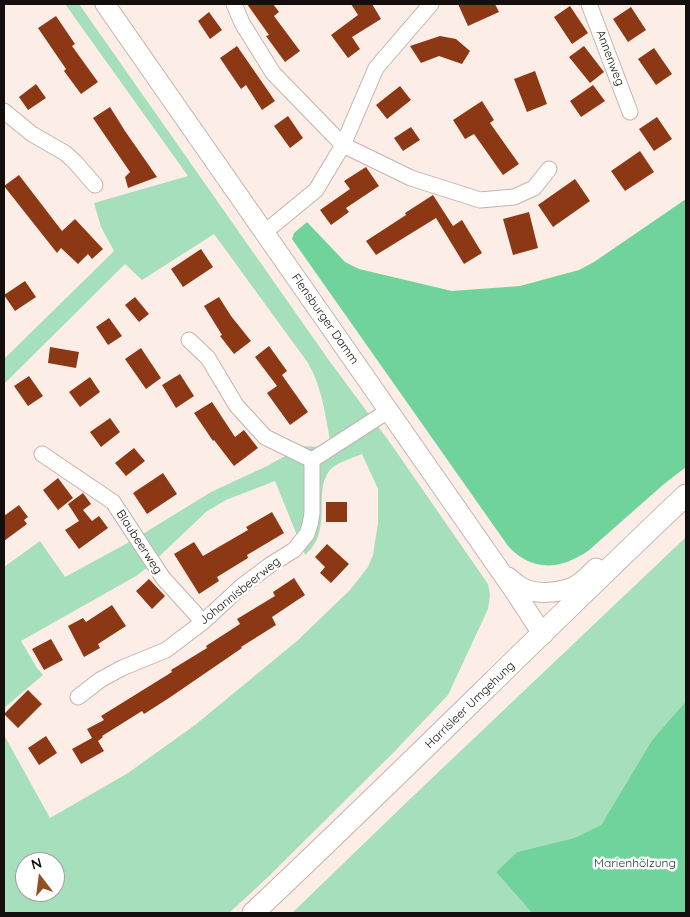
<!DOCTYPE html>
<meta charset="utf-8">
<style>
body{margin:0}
#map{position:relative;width:690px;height:917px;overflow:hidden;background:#fceee6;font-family:Quicksand,sans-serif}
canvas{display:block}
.frame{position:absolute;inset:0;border:5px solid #140f0c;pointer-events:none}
.north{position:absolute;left:15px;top:852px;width:50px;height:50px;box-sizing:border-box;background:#fff;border:1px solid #a19f9e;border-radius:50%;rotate:345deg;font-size:14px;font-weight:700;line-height:20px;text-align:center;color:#140f0c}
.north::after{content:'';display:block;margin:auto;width:18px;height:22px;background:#924f20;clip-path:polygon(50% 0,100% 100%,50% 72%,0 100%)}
</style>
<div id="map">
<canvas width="690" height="917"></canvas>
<div class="frame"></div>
<div class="north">N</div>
</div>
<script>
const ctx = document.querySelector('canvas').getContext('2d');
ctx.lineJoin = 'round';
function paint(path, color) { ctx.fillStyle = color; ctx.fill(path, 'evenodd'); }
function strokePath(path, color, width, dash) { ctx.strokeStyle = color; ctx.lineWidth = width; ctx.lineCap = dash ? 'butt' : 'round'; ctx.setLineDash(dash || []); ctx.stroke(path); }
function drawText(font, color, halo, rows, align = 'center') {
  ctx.font = font + ' Quicksand,sans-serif'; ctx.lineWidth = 5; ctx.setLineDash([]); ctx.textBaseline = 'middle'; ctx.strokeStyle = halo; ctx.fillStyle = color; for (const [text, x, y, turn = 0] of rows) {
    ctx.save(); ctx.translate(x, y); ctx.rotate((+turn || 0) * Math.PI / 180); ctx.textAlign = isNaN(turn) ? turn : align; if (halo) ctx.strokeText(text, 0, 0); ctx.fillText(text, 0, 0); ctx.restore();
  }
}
paint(new Path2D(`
 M65,4H79L328,359L391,444L488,584L490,595L488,609L448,695L395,751L267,878L229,913H4V735L50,818L128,773L195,725L297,641L350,590L368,567L373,555L378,523V489L362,454C353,458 338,462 331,469C311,491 335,530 305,555L275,481L226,500L206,512L147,568L136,576L21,641L37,668L43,675L4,708V567L40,541L65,577L133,540L211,492L267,466L303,446L317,447L330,440C325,414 322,387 308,363L214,234L142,280L125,264L4,384V359L114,251L101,227L94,203L188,176ZM25,862H55V892H25Z
 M686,537V701L652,740L601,825L574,838L517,852L496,872L532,913H292L410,799Z`), '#a6dfbc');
paint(new Path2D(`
 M686,199V467L664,484L588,551C560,570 532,572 508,546L292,239L294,233L307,222L345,262L359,269L452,291L520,286L579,270L594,262Z
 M686,701V913H532L496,872L517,852L574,838L601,825L652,740Z`), '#70d39b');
paint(new Path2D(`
 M247,4H273L279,12L274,16L300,51L285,62L266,36L269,35Z
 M351,4H372L381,19L352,37L360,49L348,58L331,35L358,15Z
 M458,4H495L499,12L468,26Z
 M570,6L588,33L572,44L554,17Z
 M631,7L646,30L628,42L613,19Z
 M209,12L222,30L210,39L198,21Z
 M56,16L75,44L72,46L98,82L81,94L64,71L66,69L38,28Z
 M440,36L456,39L470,51L462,64L439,56L421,63L410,46Z
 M237,46L275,101L262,110L246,85L241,89L220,58Z
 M584,46L604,72L590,83L569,57Z
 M654,48L672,74L656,85L638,59Z
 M535,71L547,104L527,112L514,79Z
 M36,84L46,98L28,110L19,97Z
 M593,85L605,101L581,117L570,101Z
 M400,86L411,100L387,119L376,105Z
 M482,101L494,120L490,123L519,164L503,175L474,134L465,139L453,120Z
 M110,107L125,131L157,177L128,188L125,177L130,172L93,118Z
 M288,116L303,138L290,148L274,126Z
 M657,117L672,139L654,151L639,129Z
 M411,127L420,140L403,151L394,138Z
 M640,151L654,172L625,191L611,171Z
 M366,167L379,186L346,208L349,212L331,225L320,210L350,189L344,181Z
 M19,175L62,231L75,219L103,249L92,259L88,254L78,264L61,248L57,253L4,186Z
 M575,179L590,201L553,227L538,205Z
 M433,195L453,226L462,220L482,253L464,264L436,218L376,255L366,241L406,215L405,213Z
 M529,212L538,248L513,255L503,219Z
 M201,249L213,267L183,287L171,269Z
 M25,281L36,297L15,311L4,295Z
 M135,297L149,314L139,322L125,305Z
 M219,297L231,316L251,341L234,354L220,336L222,335L204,306Z
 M109,318L122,336L108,345L96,327Z
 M269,346L287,371L282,375L308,412L290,425L267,393L277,386L255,357Z
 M50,347L79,352L76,368L48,363Z
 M141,348L161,378L146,389L125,359Z
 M180,374L194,396L176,408L162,385Z
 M29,376L43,396L28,406L14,386Z
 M90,377L100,392L80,407L69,392Z
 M212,402L235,437L244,430L258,448L234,466L214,440L213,441L194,413Z
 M110,418L120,432L101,447L90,432Z
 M134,448L145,461L126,476L115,463Z
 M163,473L177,494L147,514L133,493Z
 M58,478L73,498L58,510L43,490Z
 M83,493L91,504L83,510L92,521L99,516L108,528L79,549L65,530L79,521L68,504Z
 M326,502H347V522H326Z
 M19,505L28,517L24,520L27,524L4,541V516Z
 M272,512L284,533L247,555L248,558L217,577L219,581L199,594L174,554L194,542L203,556L248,530L246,527Z
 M327,544L349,564L331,583L320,573L325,567L315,557Z
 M294,578L305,595L272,617L276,625L241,647L242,648L169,698L144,714L142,711L102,736L103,737L98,741L104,751L81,764L72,749L92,738L87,729L104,720L101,716L172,672L171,670L207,648L206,646L240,624L237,619L275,596L273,592Z
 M149,579L165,596L152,609L136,591Z
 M112,605L126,626L98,644L100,648L84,657L68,626L83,618L86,622Z
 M51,639L63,660L44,670L32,649Z
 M28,690L42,704L18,728L4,714Z
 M46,736L57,753L39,765L28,748Z`), '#8c3814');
const minor = new Path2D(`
 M234,4L242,23L273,73L343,145L411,178L480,200L514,197L534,188L549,169
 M589,4L630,112
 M4,111L32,134L65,153L75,162L95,185
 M265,232L316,190L343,145L376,68L431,4
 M189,340L208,358L236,405L265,437L312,460
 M42,454L113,502L163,578L203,622
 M78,697L100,680L122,668L166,650L203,622L242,586L270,565L294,550L307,534L310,525L312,513V460L388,411`);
const tertiary = new Path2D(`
 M105,4L515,592L543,635
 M508,577C512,580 516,584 521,587C534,595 557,593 571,588C581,584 589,575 596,568`);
const secondary = new Path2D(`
 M253,913C399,776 540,633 686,495`);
strokePath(minor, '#c2b4ad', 17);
strokePath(tertiary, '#c2b4ad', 21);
strokePath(secondary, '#c2b4ad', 23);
strokePath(minor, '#fff', 15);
strokePath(tertiary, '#fff', 19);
strokePath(secondary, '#fff', 21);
drawText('12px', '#140f0c', '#fff', [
 ["Annenweg",610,58,69],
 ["Flensburger Damm",325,319,55],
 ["Blaubeerweg",139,542,57],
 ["Johannisbeerweg",240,591,-39],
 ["Harrisleer Umgehung",470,705,-44]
]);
drawText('12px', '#123c26', '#fff', [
 ["Marienhölzung",635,863]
]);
</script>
